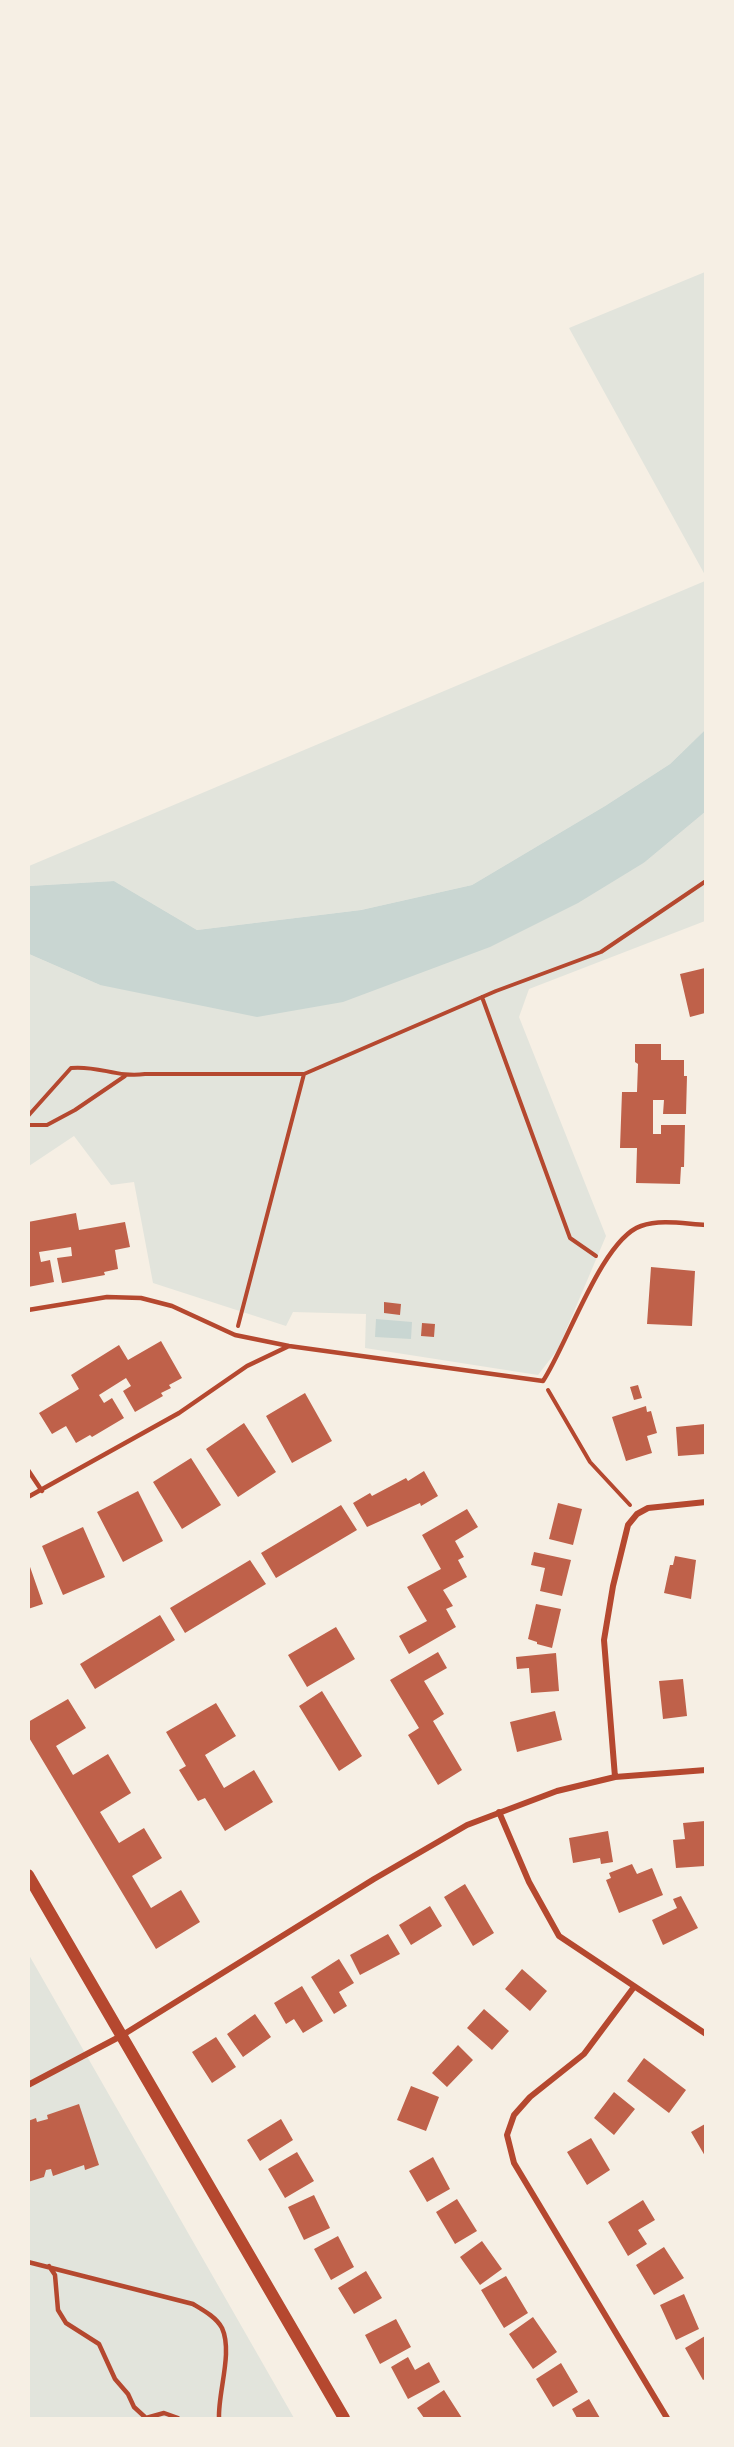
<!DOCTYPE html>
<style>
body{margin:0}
#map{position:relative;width:734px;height:2447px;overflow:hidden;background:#f6efe4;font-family:Signika,sans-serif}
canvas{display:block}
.frame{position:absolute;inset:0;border:30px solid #f6efe4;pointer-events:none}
</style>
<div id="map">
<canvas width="734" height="2447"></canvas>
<div class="frame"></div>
</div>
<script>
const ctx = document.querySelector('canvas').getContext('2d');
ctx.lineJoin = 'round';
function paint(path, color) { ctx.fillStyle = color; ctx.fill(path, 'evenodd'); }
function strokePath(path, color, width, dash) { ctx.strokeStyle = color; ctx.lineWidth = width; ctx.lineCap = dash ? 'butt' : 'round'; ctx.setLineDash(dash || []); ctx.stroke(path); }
paint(new Path2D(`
 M705,272V575L569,328Z
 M705,581V730L670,764L605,806L472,885L361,910L197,930L114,881L29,886V866Z
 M705,812V921L529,989L519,1017L606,1236L558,1349L538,1375L365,1348L366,1314L293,1312L286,1326L153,1283L134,1182L111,1185L74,1136L29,1166V954L100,985L645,862Z
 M29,1955L294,2418H28Z`), '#e2e4dc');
paint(new Path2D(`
 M705,730V812L645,862L578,903L490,947L343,1002L257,1017L100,985L29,954V886L114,881L197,930L361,910L472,885L605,806L670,764Z
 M376,1319L412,1322L411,1339L375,1337Z`), '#c9d6d2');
paint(new Path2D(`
 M705,968V1013L690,1017L680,974Z
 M635,1044H661V1060H684V1076H687L686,1114H663L664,1100H653V1134H661V1125H685L684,1167H681L680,1184L636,1183L637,1148H620L622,1092H637L638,1064L635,1062Z
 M76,1213L79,1230L125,1222L130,1247L115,1250L118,1269L104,1272L105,1275L62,1283L57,1258L72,1256L71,1247L39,1252L41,1262L50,1260L54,1282L28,1287V1222Z
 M651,1267L695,1271L692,1326L647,1324Z
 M384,1302L401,1304L400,1315L384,1313Z
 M422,1323L435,1324L434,1337L421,1336Z
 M161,1341L182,1378L169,1385L171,1388L161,1393L163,1396L135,1412L123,1391L131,1386L126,1378L99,1395L104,1403L112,1398L124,1418L92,1437L90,1435L76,1443L66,1426L52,1434L39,1413L79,1389L71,1375L119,1345L128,1360Z
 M638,1385L642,1398L634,1400L630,1387Z
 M305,1393L332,1441L292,1463L266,1416Z
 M646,1406L647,1412L651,1411L657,1433L647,1436L652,1453L626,1461L612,1417Z
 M244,1423L276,1472L238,1497L206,1449Z
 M705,1424V1454L678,1456L676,1427Z
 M191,1458L221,1505L182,1529L153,1482Z
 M424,1471L438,1496L421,1506L420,1503L367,1527L353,1503L370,1493L372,1496L406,1478L408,1481Z
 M138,1491L163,1541L123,1562L97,1512Z
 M558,1503L582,1509L573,1545L549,1539Z
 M341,1505L357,1530L276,1578L261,1553Z
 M467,1509L478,1527L455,1541L464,1557L458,1560L467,1577L443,1590L453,1606L446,1609L456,1627L409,1654L399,1636L427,1621L407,1587L441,1569L422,1535Z
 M83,1527L105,1577L63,1595L42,1546Z
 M534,1552L571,1560L562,1596L540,1591L545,1568L531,1565Z
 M675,1556L696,1560L691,1599L664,1593L670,1565H673Z
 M250,1560L266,1584L185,1633L170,1608Z
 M29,1564L43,1604L28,1609V1564Z
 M536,1604L561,1609L552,1648L537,1644V1642L528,1639Z
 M160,1615L175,1640L95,1689L80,1664Z
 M336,1627L355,1659L307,1687L288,1655Z
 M438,1652L447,1668L424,1681L444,1714L433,1721L462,1770L438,1785L408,1735L419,1728L390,1680Z
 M556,1653L559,1691L531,1693L529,1668L517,1669L516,1657Z
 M683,1679L687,1716L663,1719L659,1681Z
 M322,1691L362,1756L339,1771L299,1706Z
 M68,1699L86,1728L56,1746L73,1775L108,1754L131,1793L100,1812L119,1843L144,1828L162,1858L132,1876L151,1908L181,1890L200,1922L156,1949L28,1736V1722Z
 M216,1703L236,1736L205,1755L224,1788L254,1770L273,1802L225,1831L205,1798L198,1801L179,1770L186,1766L166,1732Z
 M555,1711L562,1740L517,1752L510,1722Z
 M705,1821V1866L676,1868L673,1840L685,1839L683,1823Z
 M608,1831L613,1862L601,1864L600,1858L573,1863L569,1838Z
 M632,1864L637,1874L652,1868L663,1895L619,1913L606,1880L611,1878L609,1873Z
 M465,1884L494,1933L473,1946L444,1897Z
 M681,1896L698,1928L663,1945L652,1920L677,1908L673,1899Z
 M430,1906L442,1926L411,1945L399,1925Z
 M388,1934L400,1954L360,1975L350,1955Z
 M339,1959L354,1983L339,1992L347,2006L334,2014L311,1977Z
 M522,1969L547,1991L530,2011L505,1989Z
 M302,1986L323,2021L303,2033L294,2019L286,2024L274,2003Z
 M484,2009L509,2031L492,2050L467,2028Z
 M255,2014L271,2037L243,2057L227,2034Z
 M216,2037L236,2067L212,2083L192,2052Z
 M458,2045L473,2060L447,2087L432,2073Z
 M644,2058L686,2090L669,2113L627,2081Z
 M411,2086L439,2097L426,2131L397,2120Z
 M614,2092L635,2109L614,2135L594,2118Z
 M79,2104L99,2165L85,2170L84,2165L53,2176L51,2169L46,2170L44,2177L28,2182V2121L36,2118L37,2122L48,2119L47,2115Z
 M281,2119L293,2140L260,2161L247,2140Z
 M705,2124V2156L691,2132Z
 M591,2138L610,2170L587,2185L567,2152Z
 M297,2152L314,2181L285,2198L268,2169Z
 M433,2157L450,2189L427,2202L409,2171Z
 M314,2195L330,2228L304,2240L288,2207Z
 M457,2199L477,2231L455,2244L436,2212Z
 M643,2200L655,2220L638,2230L647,2244L628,2256L608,2222Z
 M338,2236L354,2267L331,2280L314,2249Z
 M482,2241L502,2269L480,2285L460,2257Z
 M664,2247L684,2278L654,2295L636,2265Z
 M366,2271L382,2298L354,2314L338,2288Z
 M506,2276L528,2313L504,2328L481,2290Z
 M684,2294L699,2329L676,2340L660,2305Z
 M533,2317L557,2352L533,2369L509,2334Z
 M396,2319L411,2347L380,2364L365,2335Z
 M705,2336V2379L703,2380L685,2348Z
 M408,2357L415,2370L429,2362L440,2382L408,2399L391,2367Z
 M561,2363L578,2392L553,2407L536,2379Z
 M444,2390L462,2418H424L417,2408Z
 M589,2399L600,2418H577L572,2409Z`), '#bf614a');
strokePath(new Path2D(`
 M482,997L570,1238L596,1256
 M28,1116L71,1068C98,1065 117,1078 145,1074H304L496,991L601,952L706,881
 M28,1125H47L75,1110L125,1076
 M238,1326L304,1074
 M548,1390L590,1462L630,1505`), '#b5482f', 4);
strokePath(new Path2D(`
 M28,1310L107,1297L141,1298L172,1306L235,1335L289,1346L543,1381C567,1345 602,1239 641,1226C661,1219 685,1224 706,1225
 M28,1470L42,1491
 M28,1497L179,1413L247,1366L289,1346
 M28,2262L193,2304C203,2310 216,2317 222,2328C233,2352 218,2392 219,2418
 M49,2266L55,2275L58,2310L66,2323L99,2344L115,2379L128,2394L134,2407L146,2418L164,2413L178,2418`), '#b5482f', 4.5);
strokePath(new Path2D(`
 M615,1777L604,1640L613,1586L628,1525L637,1514L648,1508L706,1502
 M499,1812L529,1882L559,1936L706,2034
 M634,1987L584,2054L530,2097L514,2115L507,2135L514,2163L667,2418
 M28,2085L121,2036L374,1879L467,1825L557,1791L615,1777L706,1770`), '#b5482f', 6);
strokePath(new Path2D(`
 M28,1875L344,2418`), '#b5482f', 12);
</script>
